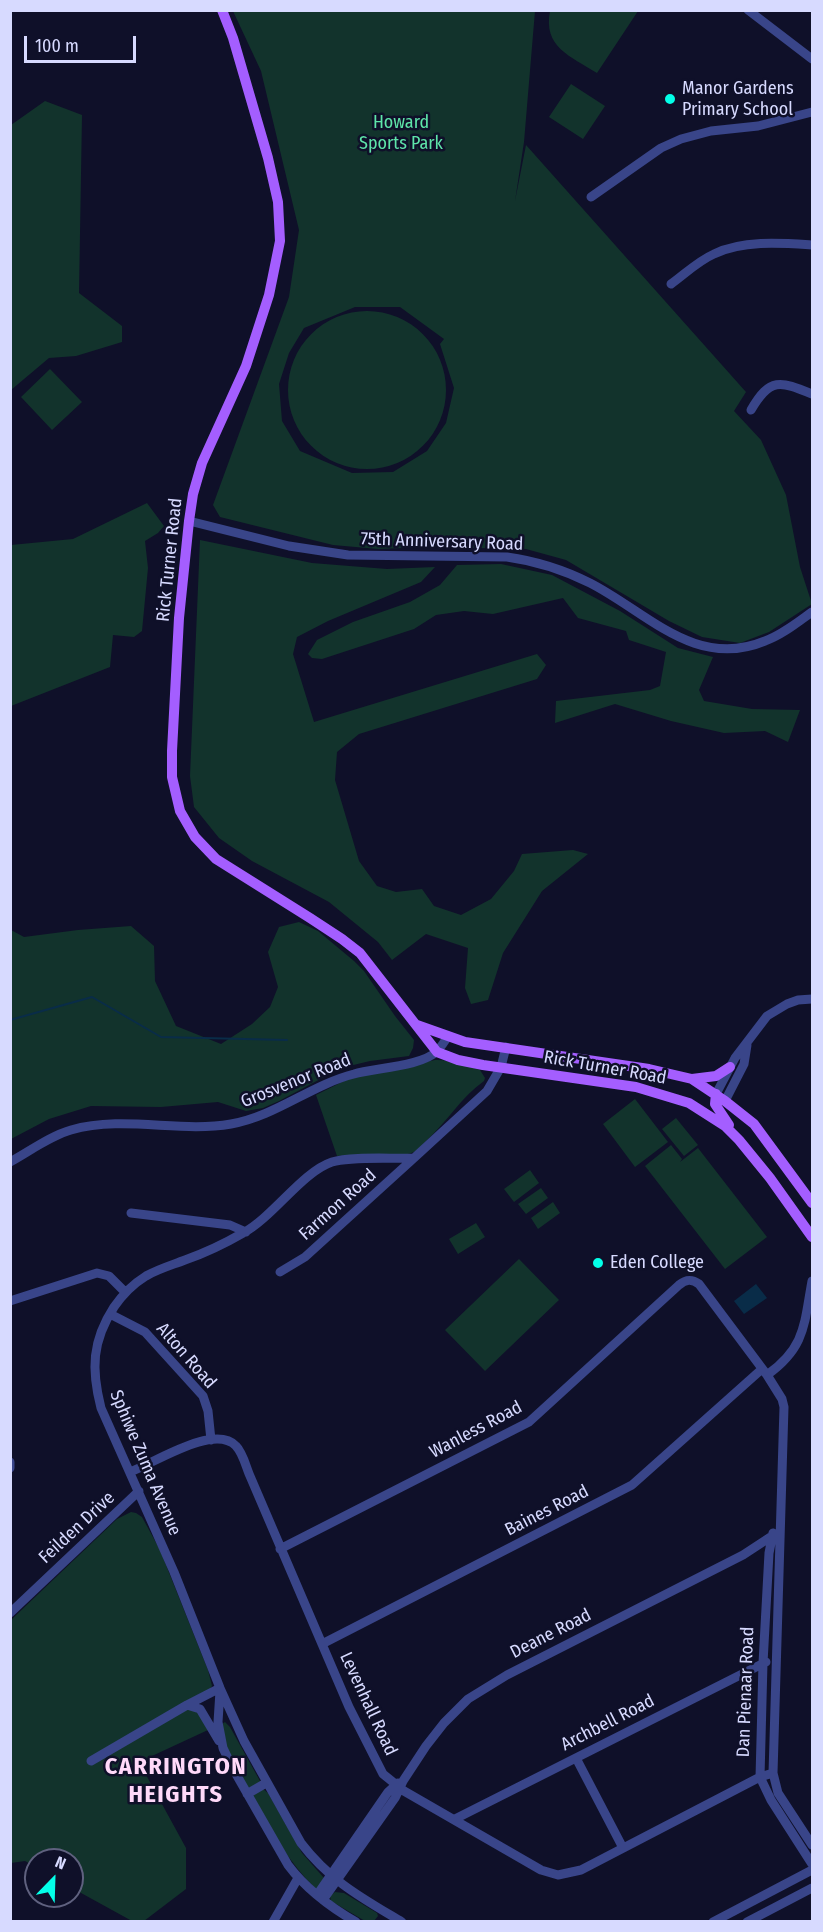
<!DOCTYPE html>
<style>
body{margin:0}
#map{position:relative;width:823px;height:1932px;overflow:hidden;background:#0f1029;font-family:"Fira Sans Condensed",sans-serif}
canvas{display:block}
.frame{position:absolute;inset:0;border:12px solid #d7daff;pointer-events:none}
.north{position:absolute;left:24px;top:1848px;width:60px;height:60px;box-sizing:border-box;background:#0f1029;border:2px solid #5f617f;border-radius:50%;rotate:23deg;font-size:16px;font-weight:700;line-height:24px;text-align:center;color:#d7daff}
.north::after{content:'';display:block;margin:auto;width:21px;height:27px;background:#03ffe8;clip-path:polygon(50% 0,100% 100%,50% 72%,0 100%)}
.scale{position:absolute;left:24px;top:36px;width:112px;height:27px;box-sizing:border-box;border:3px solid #d7daff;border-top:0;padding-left:8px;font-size:18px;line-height:21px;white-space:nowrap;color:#d7daff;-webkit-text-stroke:4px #0f1029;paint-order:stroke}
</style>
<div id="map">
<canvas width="823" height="1932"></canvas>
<div class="frame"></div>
<div class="north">N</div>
<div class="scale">100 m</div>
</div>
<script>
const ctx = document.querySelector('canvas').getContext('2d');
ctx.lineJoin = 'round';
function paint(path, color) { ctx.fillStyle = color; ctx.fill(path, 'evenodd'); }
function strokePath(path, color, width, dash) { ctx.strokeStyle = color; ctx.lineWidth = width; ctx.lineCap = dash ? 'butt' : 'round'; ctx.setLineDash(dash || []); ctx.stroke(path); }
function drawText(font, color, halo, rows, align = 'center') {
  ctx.font = font + ' "Fira Sans Condensed",sans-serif'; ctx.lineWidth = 5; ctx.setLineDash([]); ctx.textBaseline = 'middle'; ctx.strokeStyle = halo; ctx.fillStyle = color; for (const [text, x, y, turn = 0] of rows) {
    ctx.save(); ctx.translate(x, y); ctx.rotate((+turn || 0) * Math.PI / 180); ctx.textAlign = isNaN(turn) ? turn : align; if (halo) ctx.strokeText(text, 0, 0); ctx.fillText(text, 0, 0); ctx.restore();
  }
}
paint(new Path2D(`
 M233,11H535L524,142L515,201L526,145L746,392L734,411L761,440L786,495L800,567L812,604L769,632L740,643L702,637L669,621L566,560L526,549L427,547L378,549L333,545L220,517L213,505L289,297L299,230L261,71ZM355,307H400L444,339L440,344L454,388L446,423L427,451L393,472L352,473L300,451L282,421L279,384L289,353L304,328Z
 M550,11V10L638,11L597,73C570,56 543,47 550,11Z
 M571,84L605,106L583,139L549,117Z
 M45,101L82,115L79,293L122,326V342L76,356L49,358L11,390V125Z
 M288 390a79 79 0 1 1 158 0a79 79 0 1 1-158 0Z
 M50,369L82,402L52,430L21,397Z
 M147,503L164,526L158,533L145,541L148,568L142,631L134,637L113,635L110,667L11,706V545L73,539Z
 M200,540L312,563L387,569L435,567L421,582L328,621L297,637L293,654L314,722L537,654L546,665L537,679L359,734L337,752L335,780L359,861L377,886L396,892L422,889L434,906L461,915L491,899L514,871L522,854L573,850L588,854L542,891L503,953L488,1000L471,1004L465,988L468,948L426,934L392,960L378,942L329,902L252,861L219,838L194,807L190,776Z
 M501,564L552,575L620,611L678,648L713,657L699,690L704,701L752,709L800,710L788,742L765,731L724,733L671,721L615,704L555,723L556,701L650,690L660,686L666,652L629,640L626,631L578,618L563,598L493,614L464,611L436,615L414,629L322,659L312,658L308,654L317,640L353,622L410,602L440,585L457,565Z
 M299,922L318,931L354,961L364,971L395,1016L414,1040L413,1048L409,1056L370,1061L341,1068L279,1101L263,1108L246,1111L218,1102L161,1107L91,1106L49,1119L11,1139V930L24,937L78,930L131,926L154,946L155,981L176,1026L221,1044L252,1024L270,1007L278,987L268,952L279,927Z
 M435,1060C447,1059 468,1066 480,1070L485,1078L484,1081C461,1097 447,1122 426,1141C423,1144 419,1149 416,1151C400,1160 357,1153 337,1156L316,1095L350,1078Z
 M635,1099L668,1142L635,1167L603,1124Z
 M676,1118L698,1145L684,1156L662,1129Z
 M671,1145L682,1159L680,1162L698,1148L767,1237L725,1269L645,1166Z
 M530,1170L539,1183L514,1202L504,1189Z
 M541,1188L548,1198L526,1214L518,1204Z
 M553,1202L560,1213L538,1229L531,1218Z
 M476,1223L485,1237L458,1254L449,1239Z
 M519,1259L559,1300L485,1371L445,1330Z
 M131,1512L136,1513L142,1517L160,1550L208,1670L212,1686L208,1692L192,1701L208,1730L139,1762L186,1848V1889L144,1921H132L72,1888V1860H36V1867L25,1861L11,1863V1620L117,1519Z
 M225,1722L230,1727L260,1781L261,1783L249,1791L226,1747L222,1724Z
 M263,1789L268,1793L302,1853L324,1878V1881L316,1889C289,1863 271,1830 252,1797L254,1794Z
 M335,1892L344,1893L377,1913L378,1916L374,1921H365L331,1901L330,1896Z`), '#12332c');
paint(new Path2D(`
 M756,1284L767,1298L744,1314L734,1301Z`), '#092c48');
strokePath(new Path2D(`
 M10,1020L92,997L161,1037L287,1040`), '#092c48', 2);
strokePath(new Path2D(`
 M748,10L812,59
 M591,197L661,148L681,139L711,131L758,126L812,112
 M671,284C685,274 698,261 714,254C743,240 781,243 812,245
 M751,410C770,377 780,381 812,394
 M189,521L289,546L348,555L507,557C536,561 564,570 590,583C647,612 695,670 765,641C782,635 798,622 812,612
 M716,1094L735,1058L767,1016L787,1004L798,1000L812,999
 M725,1101L744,1064L747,1045
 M10,1162C30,1151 50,1136 71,1130C124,1115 179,1133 231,1124C276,1116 311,1085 354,1074C375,1068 423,1066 437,1051C441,1047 445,1041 448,1036
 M131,1213L230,1225L246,1232
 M280,1272L305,1257L414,1158
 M10,1301L97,1273L109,1276L125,1292
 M110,1314L145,1332L203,1396L208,1411L211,1440
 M767,1375C806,1347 804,1324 812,1281
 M10,1462V1468
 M130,1472C153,1464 214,1423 236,1446C243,1453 246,1467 250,1476L349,1707L383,1774L404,1791L541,1870L558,1875L581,1870L760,1777L773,1773
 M773,1533L769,1553L763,1663L760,1777L771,1800L812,1864
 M280,1549L529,1422L679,1285C686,1279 692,1279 699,1284L767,1375L782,1399L784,1407L773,1773L778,1793L812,1845
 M10,1613L139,1491
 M322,1644L632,1485L762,1369
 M220,1691L218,1722L223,1748L232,1767L288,1865C306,1889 330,1907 356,1922
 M187,1705L200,1709L219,1741
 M576,1758L623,1848
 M91,1761L187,1705L220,1688
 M247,1794L266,1783
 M455,1819L766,1662
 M317,1895L388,1792L398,1783
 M323,1900L395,1798L403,1781L426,1746L444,1723L468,1699L507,1675L743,1555L772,1536
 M273,1922L298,1878
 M402,1922C362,1898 330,1881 301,1843L244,1741L220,1688L174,1572L101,1408C91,1369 92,1341 114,1307C123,1294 133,1284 146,1276C158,1269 172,1265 185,1260C205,1253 224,1244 243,1233C273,1217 302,1172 332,1162C351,1156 392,1159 414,1158L487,1091L501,1067L506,1047
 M713,1922L812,1870
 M747,1922L812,1888`), '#394589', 9);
strokePath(new Path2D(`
 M222,10L233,38L268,158L278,202L280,241L269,295L246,366L202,463L193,494L189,521L179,618L172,751V777L180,811L195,837L216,859L310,918L342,939L360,953L437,1052L458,1060L483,1065L636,1087L689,1103L725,1126L739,1140L770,1178L812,1237
 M417,1025L465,1042L649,1069L692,1079L725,1101L754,1124L812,1203
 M692,1079L716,1076L730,1067
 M716,1094L715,1104L729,1125`), '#a45eff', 10);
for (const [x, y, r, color] of [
 [670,99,6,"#03ffe8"],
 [598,1263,6,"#03ffe8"]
]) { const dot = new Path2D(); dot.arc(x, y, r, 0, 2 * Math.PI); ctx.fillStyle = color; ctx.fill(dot); strokePath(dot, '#0f1029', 2); }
drawText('18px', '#d7daff', '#0f1029', [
 ["Manor Gardens",682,89],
 ["Primary School",682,110],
 ["Eden College",610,1263]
], 'left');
drawText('18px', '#5ee4a9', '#0f1029', [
 ["Howard",401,123],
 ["Sports Park",401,144]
]);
drawText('18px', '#d7daff', '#0f1029', [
 ["75th Anniversary Road",442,542,2],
 ["Rick Turner Road",170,560,-84],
 ["Rick Turner Road",605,1068,10],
 ["Grosvenor Road",296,1081,-22],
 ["Farmon Road",338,1205,-42],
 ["Alton Road",186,1356,49],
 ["Wanless Road",476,1430,-28],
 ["Sphiwe Zuma Avenue",145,1463,67],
 ["Baines Road",547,1511,-27],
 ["Feilden Drive",77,1528,-43],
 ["Deane Road",551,1634,-27],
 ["Dan Pienaar Road",746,1692,-88],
 ["Levenhall Road",368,1704,65],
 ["Archbell Road",608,1723,-27]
]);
ctx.letterSpacing = '1.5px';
drawText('bold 24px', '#ffd9f9', '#0f1029', [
 ["CARRINGTON",176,1767],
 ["HEIGHTS",176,1795]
]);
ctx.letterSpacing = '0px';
</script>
